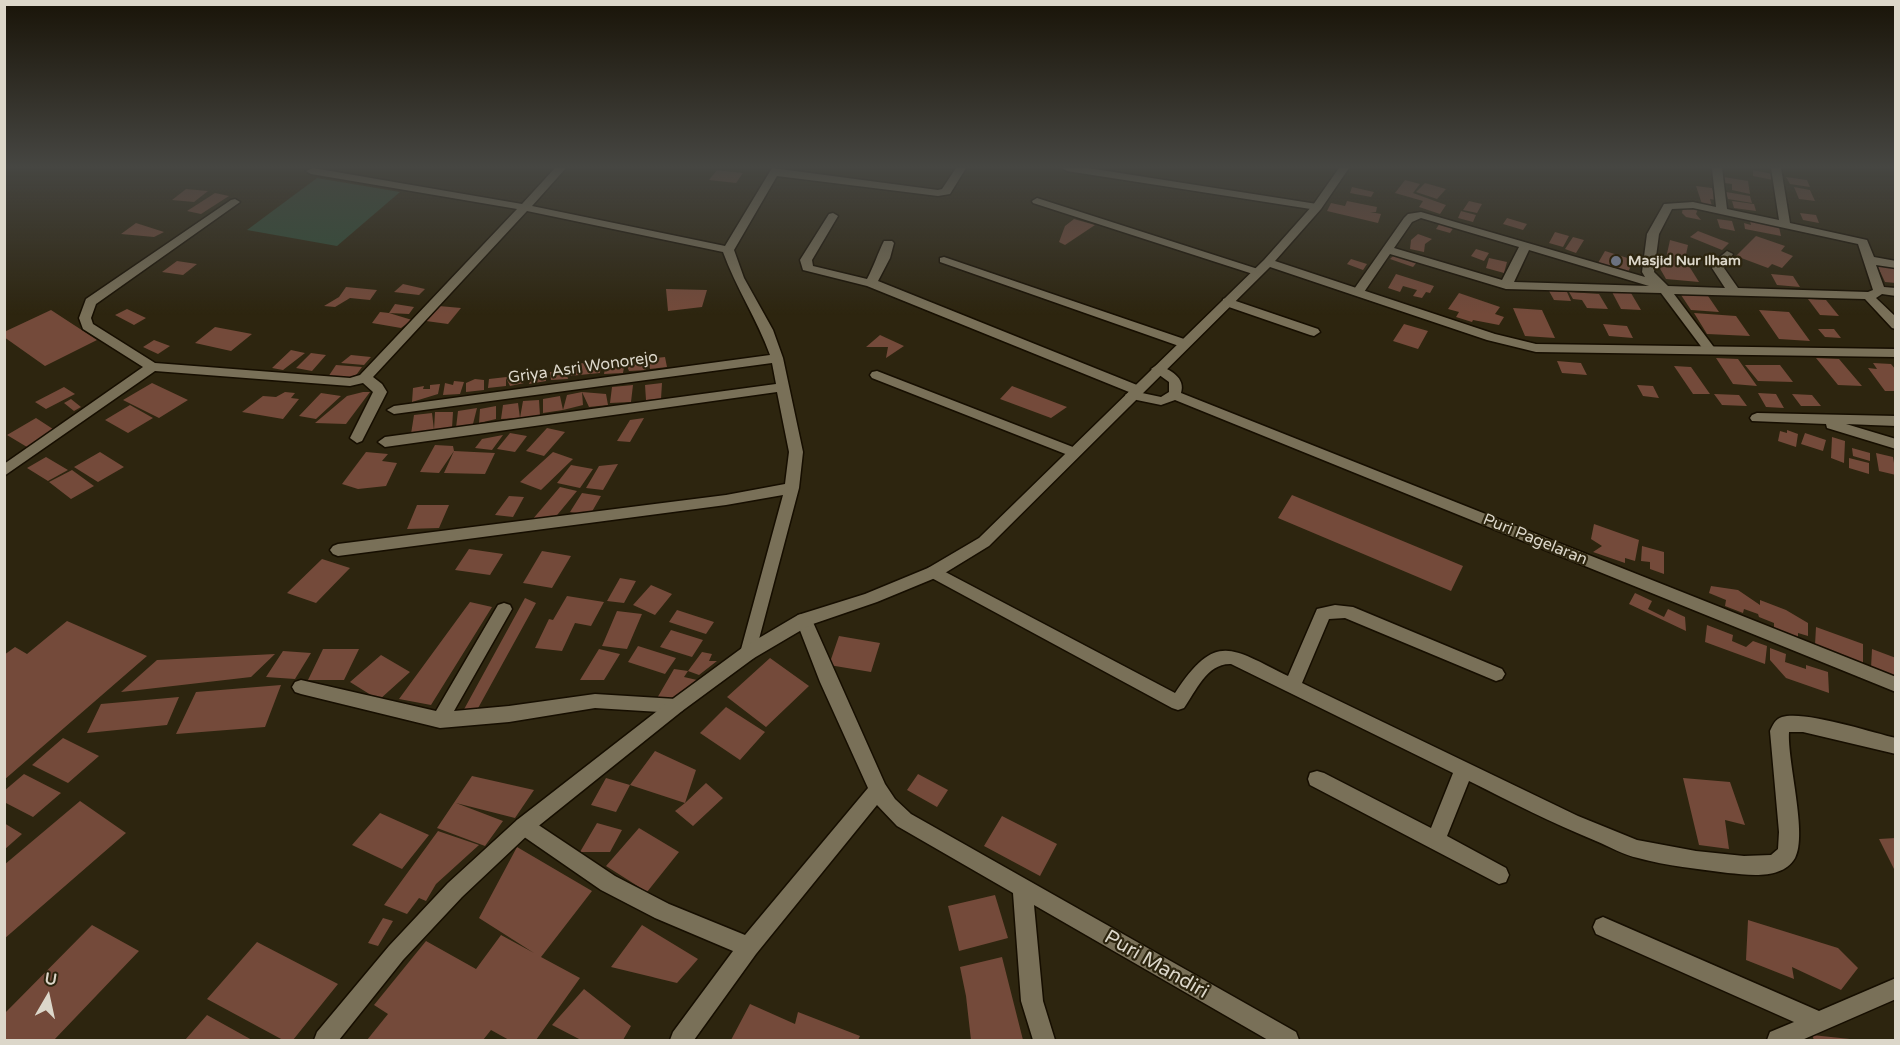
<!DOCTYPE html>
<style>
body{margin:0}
#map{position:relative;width:1900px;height:1045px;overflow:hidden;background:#2d250f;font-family:"Varela Round",sans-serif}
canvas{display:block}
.frame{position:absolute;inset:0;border:6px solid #dcd7ca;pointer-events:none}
.north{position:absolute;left:18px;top:967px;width:60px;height:60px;-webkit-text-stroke:4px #2d250f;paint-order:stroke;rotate:9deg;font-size:16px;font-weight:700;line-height:24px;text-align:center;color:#dcd7ca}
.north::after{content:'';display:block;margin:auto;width:21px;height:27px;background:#dcd7ca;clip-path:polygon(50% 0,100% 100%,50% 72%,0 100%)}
</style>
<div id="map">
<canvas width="1900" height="1045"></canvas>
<div class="frame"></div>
<div class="north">U</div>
</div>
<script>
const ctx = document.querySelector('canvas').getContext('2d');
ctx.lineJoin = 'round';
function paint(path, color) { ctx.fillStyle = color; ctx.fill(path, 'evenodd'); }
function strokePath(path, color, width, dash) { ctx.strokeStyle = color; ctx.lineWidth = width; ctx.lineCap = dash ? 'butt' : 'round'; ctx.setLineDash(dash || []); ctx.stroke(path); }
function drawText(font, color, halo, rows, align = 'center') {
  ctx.font = font + ' "Varela Round",sans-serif'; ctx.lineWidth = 4.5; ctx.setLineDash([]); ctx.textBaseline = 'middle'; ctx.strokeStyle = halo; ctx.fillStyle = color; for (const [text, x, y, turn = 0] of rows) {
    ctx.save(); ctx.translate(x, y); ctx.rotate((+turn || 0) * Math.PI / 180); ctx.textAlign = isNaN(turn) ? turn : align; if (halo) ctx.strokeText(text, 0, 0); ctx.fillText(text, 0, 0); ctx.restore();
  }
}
paint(new Path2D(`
 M317,178L400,192L337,246L247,230Z`), '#304f38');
paint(new Path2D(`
 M717,170L743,173L736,183L709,180Z
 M1753,170L1773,174V180L1753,176Z
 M1724,177L1748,181L1750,194L1732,190V184L1725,183Z
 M1786,177L1807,180L1810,187L1790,184Z
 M1405,180L1420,184L1413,193L1446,205L1440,214L1419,207L1423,201L1395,193Z
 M1425,183L1446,189L1437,199L1416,192Z
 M1696,186L1712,188L1716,200L1710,199L1712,206L1702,204Z
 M1352,187L1374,192L1371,197L1350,193Z
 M1794,187L1810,190L1815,201L1799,199Z
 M186,189L208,191L194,202L172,200Z
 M1726,192L1750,196L1752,203L1728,199Z
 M215,193L229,196L201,214L187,211Z
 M1347,201L1377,207L1376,212H1370L1381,214L1378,223L1327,211L1331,203L1345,206Z
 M1469,201L1482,204L1477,213L1463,210Z
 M1732,201L1754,204L1756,211L1734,208Z
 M1683,207L1698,209L1696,214L1701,220L1686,217L1682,213Z
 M1461,211L1476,215L1473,222L1458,218Z
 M1800,213L1816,215L1819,223L1803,220Z
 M1507,218L1527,224L1523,230L1503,224Z
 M1074,219L1095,225L1065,245L1059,242L1065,226Z
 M1717,219L1732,221L1735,231L1720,228Z
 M1750,221L1779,227L1781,236L1745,229L1744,223L1751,225Z
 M136,223L164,232L154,237L121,234Z
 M1440,223L1454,227L1450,233L1436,229Z
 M1698,231L1729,243L1722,250L1690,237Z
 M1555,232L1569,236L1563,247L1549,243Z
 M1418,234L1432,239L1425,244L1424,252L1410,249L1411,240Z
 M1756,236L1785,246L1781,251L1793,256L1782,268L1772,264L1768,268L1736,256Z
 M1573,237L1584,240L1576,253L1565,249Z
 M1670,240L1688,245L1684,264L1676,265L1689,266L1699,282L1666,279L1658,265L1669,266L1665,263Z
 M1476,249L1489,253L1484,261L1471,256Z
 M1605,251L1634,260L1628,272L1598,263Z
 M1395,254L1417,262L1413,267L1390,259Z
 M1489,258L1507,262L1504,273L1486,268Z
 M1351,259L1367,264L1363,270L1347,264Z
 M177,261L197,264L183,275L162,272Z
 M1877,265L1896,268V283L1885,282Z
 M1396,274L1434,286L1430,293L1426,292L1422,298L1413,296L1417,290L1403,286L1400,292L1388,288Z
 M1771,274L1793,276L1800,287L1777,285Z
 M403,284L425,289L419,295L394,292Z
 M346,287L377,290L370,300L350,298L335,307L324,306L339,297Z
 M666,289L707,290L702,307L668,311Z
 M1549,291L1567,292L1571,301L1554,300Z
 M1569,292L1599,294L1608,309L1587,308L1582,300L1573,299Z
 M1612,292L1631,293L1641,310L1621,309Z
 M1679,292L1706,293L1719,312L1691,310Z
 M1459,293L1500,307L1495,314L1504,317L1499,325L1473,320L1472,322L1456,317L1459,312L1448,309Z
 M1808,299L1826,300L1839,316L1820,315Z
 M395,304L414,307L409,314L389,313Z
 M439,306L461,308L448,324L426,321Z
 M1513,308L1542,310L1555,338L1525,336Z
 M127,309L146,318L134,325L115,315Z
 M51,310L97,340L45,366L4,337V332Z
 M1759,310L1789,312L1810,341L1779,339Z
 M380,312L389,313L412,320L401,328L372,323Z
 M1694,313L1736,316L1750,336L1707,334Z
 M1404,324L1428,331L1418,349L1393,341Z
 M1603,324L1627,326L1633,338L1609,336Z
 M215,327L252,334L231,351L195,343Z
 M1818,329H1834L1841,338L1825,337Z
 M880,335L904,346L886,358L888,347H866Z
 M154,340L170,346L158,354L143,347Z
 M291,350L305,353L283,370L272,368Z
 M311,353L326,355L312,371L296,368Z
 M351,355L371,357L364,365L341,363Z
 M665,357L667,367L650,369L647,359Z
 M1716,358L1738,359L1757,386L1733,384Z
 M1816,358L1839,359L1862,386L1838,385Z
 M642,360L646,370L629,371L625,362Z
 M1557,361L1581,363L1587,375L1562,373Z
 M601,362L600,373L569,376L571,364Z
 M625,362L623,373L604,374L606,364Z
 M1873,363L1891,364L1896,370V391H1885L1868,368L1877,369Z
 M336,365L362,367L354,378L328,377Z
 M1745,365H1780L1793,382L1758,381Z
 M1674,366L1691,367L1710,394H1693Z
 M566,371L568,379L551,380L550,372Z
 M546,373V381L529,384L533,374Z
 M524,375V383L510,386L506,378V386L488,388L489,379Z
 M475,379L484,380V390L466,392V383Z
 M454,381L464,382L460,394L443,395L445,383L453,385Z
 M152,383L188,400L159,418L123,400Z
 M662,383L661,399L646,400L645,385Z
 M440,384L438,394L412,402L413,388L424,386L423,389H430V385Z
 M633,385L631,402L610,403L612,387Z
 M1637,385L1653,386L1659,398L1643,396Z
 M1012,386L1067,407L1051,418L1000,399Z
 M64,387L75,394L46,409L35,402Z
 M285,392L295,393L291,398L299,399L283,419L242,412L263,396L276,397Z
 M363,392H370L346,424L315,423L347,396Z
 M582,392L606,394L608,405L589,407L582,392L583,405L563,410L567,395Z
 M321,393L341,396L316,419L299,416Z
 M1758,393L1776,394L1784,408L1766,407Z
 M1714,394L1739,395L1747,406L1722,405Z
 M1792,394L1812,395L1821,406H1801Z
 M560,396L563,410L543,413V399Z
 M71,399L81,407L74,411L64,403Z
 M539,400L540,416L520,418L523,401Z
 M518,403L520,418L501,419L503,405Z
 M130,405L153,418L128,433L105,420Z
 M496,406V419L479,423L480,409Z
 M477,408L473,424L456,428L458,411Z
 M435,412H453L452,428L411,434L414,415L432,413L434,430Z
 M36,418L56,431L27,447L7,435Z
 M644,418L630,442L617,441L630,420Z
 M547,428L565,432L544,456L526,451Z
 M1787,430L1798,434L1796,447L1778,441L1780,431L1787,433Z
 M510,433L527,436L515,452L497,449Z
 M1805,433L1826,440L1823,451L1801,444Z
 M503,435L492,450L475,448L482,439Z
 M1832,437L1845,441L1844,463L1831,458Z
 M435,445L453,446L454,451L439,473L420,472Z
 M1852,448L1870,453V461L1853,456Z
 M454,451L474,452L495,453L485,474L444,473Z
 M100,452L124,467L98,482L74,467Z
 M366,452L388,454L382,461L397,463L386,486L358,489L342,484Z
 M553,452L573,459L541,490L520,482Z
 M1876,453L1893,457L1896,475L1879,471Z
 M46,457L68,470L48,481L27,468Z
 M1849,458L1869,463V474L1849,468Z
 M618,464L603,490L586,488L599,466Z
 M571,465L593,469L580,488L557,483Z
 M72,470L94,486L71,499L49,482Z
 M560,487L577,491L553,520H532Z
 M582,493L601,496L590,515L570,512Z
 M1292,495L1463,566L1451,591L1278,518Z
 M509,496L524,497L513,517L495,515Z
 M417,505H449L439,528L407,529Z
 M1594,524L1639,540L1635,561L1625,558V563L1593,552L1602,546L1591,539Z
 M1642,546L1664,552V574L1650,569V562L1641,561Z
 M469,549L503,554L490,575L455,570Z
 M542,551L571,556L552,588L523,583Z
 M322,559L350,568L316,603L287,593Z
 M620,578L636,581L624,603L607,601Z
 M651,585L672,594L655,615L633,605Z
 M1711,586L1738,590L1760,605V600L1786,610L1808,623V636L1798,633V638L1774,629V623L1759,617L1758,614L1744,609L1743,613L1725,606L1726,600L1709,593Z
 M1635,593L1652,601L1648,609L1664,617L1668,609L1685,617L1686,631L1629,604Z
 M567,596L604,602L591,626L575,623L562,651L535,648L549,619L553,620Z
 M525,598L536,603L477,710L462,713Z
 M470,602L492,607L431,705L399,699Z
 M677,610L714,622L706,634L669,622Z
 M617,611L642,614L627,649L602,646Z
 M67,621L147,656L4,780V655L15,647L27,654Z
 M1707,625L1733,635L1732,641L1746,647L1753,641L1767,646L1765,664L1705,642Z
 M1816,627L1863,644V663L1815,645Z
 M671,630L703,640L692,657L660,647Z
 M839,636L880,643L871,672L829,665Z
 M638,646L676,658L665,674L628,662Z
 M1770,648L1786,654L1785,662L1806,669V665L1828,672L1829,693L1786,678L1770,660Z
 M323,649H359L344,680H308Z
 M599,649L620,654L604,680H580Z
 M1872,649L1896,658V678L1871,668Z
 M283,651L311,653L295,679L266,677Z
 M702,652L712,654L709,661H717L699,675L688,671Z
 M275,654L251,677L121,692L157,660Z
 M381,655L410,672L379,700L350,682Z
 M770,658L809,686L766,727L727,697Z
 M674,669L688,671L684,677L697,680L674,699L656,700Z
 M281,685L265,727L176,734L196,692Z
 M179,697L167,725L87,733L101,704Z
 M726,707L765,732L740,760L700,733Z
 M63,738L99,756L68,783L32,765Z
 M655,751L696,770L685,803L706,783L723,798L693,826L675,811L685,803L630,785Z
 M24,774L61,793L33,817L4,802V791Z
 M918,774L948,790L937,807L907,790Z
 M472,776L534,790L515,818L456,803L503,821L485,846L437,828Z
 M606,778L630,785L616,812L591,805Z
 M1683,778L1730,782L1745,825L1725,820L1729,849L1699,845Z
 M80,801L126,833L4,939V865Z
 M380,813L429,835L402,869L352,845Z
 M1002,816L1057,844L1040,876L984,846Z
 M4,823L22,834L4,850Z
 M597,823L622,830L610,852H580Z
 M639,828L679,852L647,892L606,866Z
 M438,831L479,845L436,884L426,901L419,898L407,914L384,905Z
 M1896,838V873L1879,839Z
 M517,847L592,891L541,957L580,978L536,1040H509L491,1030L483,1040H367L388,1014L374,1005L426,941L476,969L501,935L534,953L479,918Z
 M995,895L1008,938L959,951L948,906Z
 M383,918L393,921L378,946L368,943Z
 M1748,920L1838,948L1858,968L1841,990L1792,967L1794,979L1746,960Z
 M92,925L139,951L54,1040H4V1014Z
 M642,925L698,959L677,983L611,967Z
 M257,942L338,984L293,1040H283L207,999Z
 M1002,957L1023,1040H971L966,996L960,967Z
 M584,989L631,1026L623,1040H581L552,1025Z
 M750,1004L795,1024L798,1012L860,1036L858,1040H731Z
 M207,1015L252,1040H185Z
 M1812,1035L1850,1039L1849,1040H1814Z`), '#744a3a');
const minor = new Path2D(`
 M313,168L522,204L555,168H566L532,206L725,246L772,168L938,190L942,189L956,168H966L950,194L938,196L777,176L734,250L744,278L773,330L783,358L803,452L799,488L754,658L748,660L742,658L740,653L783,495L726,505L338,556L333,554L330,550L333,546L338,544L726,495L785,484L789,452L777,392L385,447L378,442L385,437L776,384L772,363L394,414L387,410L394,406L770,355C757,319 736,288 723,252L527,211L373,377L382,384L387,392L362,441L357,443L350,438L373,392L363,383L350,386L155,371L4,476V464L143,367L83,329L79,318L86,299L231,200L235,199L240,202L96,304L91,318L93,324L155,363L350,378L360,375L517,209L311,174L306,171Z
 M1062,168H1088L1317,204L1322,207L1317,210L1067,171Z
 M1712,168H1722L1727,209L1779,220L1771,168H1781L1790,223L1867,240L1874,257L1896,261V268L1876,265L1884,287L1896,288V296L1882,294L1876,298L1896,317V329L1892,328L1865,299L1674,294L1716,350L1710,354L1706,353L1661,293L1506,289L1390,254L1362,295L1358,296L1352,292L1404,218L1408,214L1421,212L1645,277L1642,272L1647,234L1664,204L1693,202L1716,207ZM1693,208L1858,244L1873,290L1868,292L1738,288L1724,268L1733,254L1727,251L1715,261L1712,268L1725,288L1668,286L1654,272L1659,234L1672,209ZM1421,218L1519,247L1502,280L1394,248L1412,222ZM1529,250L1649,286L1514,282Z
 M1037,198L1261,270L1263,272L1261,274H1253L1033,203L1032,201Z
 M833,213L838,216L812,260L813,266L867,279C874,266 878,253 884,241H892L894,243L890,258L878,281L1142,387L1144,390L1142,393L1161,397L1169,392V382L1151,369L1157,365C1170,369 1186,378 1181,393L1896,677V692L1175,400L1161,405L1127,398L1125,395L1129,392L867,286L803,270L800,260L829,214Z
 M944,257L1187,340L1189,343L1183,347L1179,346L940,262V258Z
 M1227,298L1318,329L1320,332L1314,336L1310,335L1223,305V299Z
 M877,371L1078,449L1080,452L1073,457L1068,455L872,378L870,375L872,372Z
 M1757,413L1896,416V426L1846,424L1896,439V449L1827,428L1826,424L1752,421L1750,418L1752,415Z
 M934,566L1175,693C1216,631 1231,648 1288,676L1317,609L1335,605L1353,607L1502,669L1505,674L1502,679L1496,681L1345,618L1329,619L1302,683L1578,816L1637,840L1696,851L1744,856L1771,855L1778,849L1779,832L1770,731C1773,725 1775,719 1782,717C1803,710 1871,732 1896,738V754L1803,732H1789C1787,761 1808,835 1795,858C1782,880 1750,875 1728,873C1698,869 1667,866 1638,858C1624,855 1610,847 1596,841C1552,823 1511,802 1469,781L1447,836L1506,868L1509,875L1506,882L1499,884L1310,785L1308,779L1310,773L1317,771L1324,773L1431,828L1453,773L1231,664C1207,663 1196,691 1184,708L1178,710L1172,708L928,576L926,572L928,568Z
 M504,603L510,605L512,609L454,711L509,706L595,694L676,699L682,701L685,706L682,711L676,713L595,708L509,722L440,728L301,694L295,692L292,687L295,682L301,680L436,711L498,605Z
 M804,614L810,615L812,620L885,784L895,799L911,814L1296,1032L1299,1040H1268L1034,905L1043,1001L1055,1040H1033L1021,1001L1013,893L897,826L877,805L756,954L694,1040H670L673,1032L733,951L655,918L601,890L517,832L514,826L517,820L524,817L531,820L615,876L669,904L745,935L868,788L820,682L796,620L798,615Z
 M1603,917L1819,1011L1896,978V999L1802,1040H1767L1770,1032L1794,1022L1596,934L1593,927L1596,920Z`);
const tertiary = new Path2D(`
 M1339,168H1349L1321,209L1275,261L1495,334L1536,344L1896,349V357L1536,352L1487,340L1270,267L989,546L940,576L877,602L810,625L754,658L682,711L531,832L462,897L403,960L339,1040H314L317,1032L389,946L448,883L517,820L670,701L742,648L798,615L865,594L928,568L979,538L1264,260L1313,205Z`);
strokePath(minor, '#160e00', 3);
strokePath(tertiary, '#160e00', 3);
paint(minor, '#797058');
paint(tertiary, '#797058');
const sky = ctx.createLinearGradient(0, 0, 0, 315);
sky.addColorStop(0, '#191408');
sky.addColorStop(0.53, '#464642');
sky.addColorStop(1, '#46464200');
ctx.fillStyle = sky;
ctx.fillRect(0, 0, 1900, 315);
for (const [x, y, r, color] of [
 [1616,261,6,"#6b7280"]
]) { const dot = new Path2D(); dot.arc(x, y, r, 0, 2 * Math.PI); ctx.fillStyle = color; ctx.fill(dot); strokePath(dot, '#2d250f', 2); }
drawText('bold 14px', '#dcd7ca', '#2d250f', [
 ["Masjid Nur Ilham",1628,261]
], 'left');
drawText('16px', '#dcd7ca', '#2d250f', [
 ["Griya Asri Wonorejo",583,368,-8],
 ["Puri Pagelaran",1535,540,22]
]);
drawText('20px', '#dcd7ca', '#2d250f', [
 ["Puri Mandiri",1156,965,30]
]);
</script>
